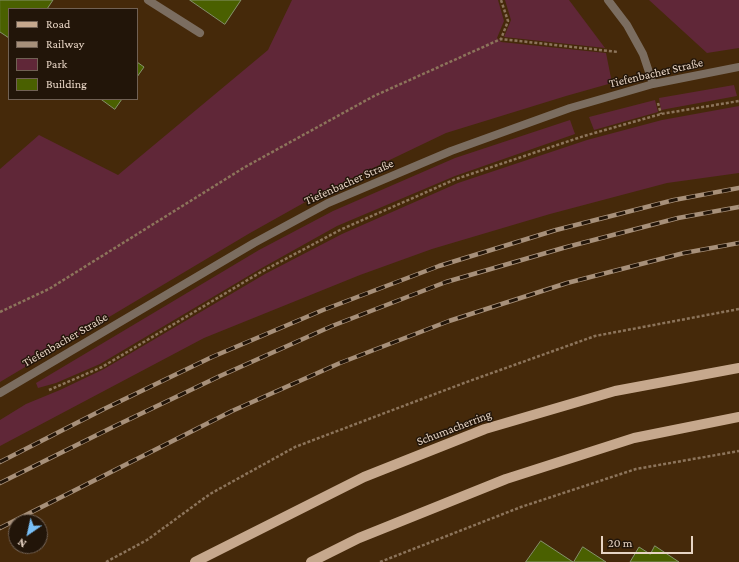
<!DOCTYPE html>
<meta charset="utf-8">
<style>
body{margin:0}
#map{position:relative;width:739px;height:562px;overflow:hidden;background:#45290a;font-family:"Crimson Pro",serif}
canvas{display:block}
.legend{position:absolute;left:8px;top:8px;width:130px;height:92px;box-sizing:border-box;background:#221509;border:1px solid #716154;margin:0;padding:5px 7px;list-style:none;font-size:12px;color:#e7d4c4}
.legend li{display:flex;align-items:center;gap:8px;height:20px}
.legend b{width:20px;border:1px solid #716154}
.north{position:absolute;left:8px;top:514px;width:40px;height:40px;box-sizing:border-box;background:#221509;border:1px solid #716154;border-radius:50%;rotate:214deg;font-size:11px;font-weight:700;line-height:16px;text-align:center;color:#e7d4c4}
.north::after{content:'';display:block;margin:auto;width:14px;height:18px;background:#78bff7;clip-path:polygon(50% 0,100% 100%,50% 72%,0 100%)}
.scale{position:absolute;left:601px;top:536px;width:92px;height:18px;box-sizing:border-box;border:2px solid #e7d4c4;border-top:0;padding-left:5px;font-size:12px;line-height:14px;white-space:nowrap;color:#e7d4c4;-webkit-text-stroke:3px #221509;paint-order:stroke}
</style>
<div id="map">
<canvas width="739" height="562"></canvas>
<ul class="legend">
<li><b style="height:5px;background:#c6a88d"></b>Road</li>
<li><b style="height:5px;background:#a7907a"></b>Railway</li>
<li><b style="height:11px;background:#602738"></b>Park</li>
<li><b style="height:11px;background:#4a6000"></b>Building</li>
</ul>
<div class="north">N</div>
<div class="scale">20 m</div>
</div>
<script>
const ctx = document.querySelector('canvas').getContext('2d');
ctx.lineJoin = 'round';
function paint(path, color) { ctx.fillStyle = color; ctx.fill(path, 'evenodd'); }
function strokePath(path, color, width, dash) { ctx.strokeStyle = color; ctx.lineWidth = width; ctx.lineCap = dash ? 'butt' : 'round'; ctx.setLineDash(dash || []); ctx.stroke(path); }
function drawText(font, color, halo, rows, align = 'center') {
  ctx.font = font + ' "Crimson Pro",serif'; ctx.lineWidth = 3; ctx.setLineDash([]); ctx.textBaseline = 'middle'; ctx.strokeStyle = halo; ctx.fillStyle = color; for (const [text, x, y, turn = 0] of rows) {
    ctx.save(); ctx.translate(x, y); ctx.rotate((+turn || 0) * Math.PI / 180); ctx.textAlign = isNaN(turn) ? turn : align; if (halo) ctx.strokeText(text, 0, 0); ctx.fillText(text, 0, 0); ctx.restore();
  }
}
paint(new Path2D(`
 M292,0H498L504,21L497,38L501,42L606,53L612,83L566,96L446,133L325,191L250,233L0,382V169L39,135L118,175L268,50Z
 M505,0H569L605,48L504,37L511,20Z
 M649,0H739V48L707,53Z
 M734,85L737,96L661,110L659,98Z
 M655,100L658,112L594,130L589,117Z
 M739,106V173L667,183L550,214L432,249L360,275L204,338L0,446V420L26,404L60,390L104,369L265,274L342,234L458,183L587,140L662,120Z
 M570,120L575,134L455,176L337,226L260,269L100,364L56,383L38,388L36,383L259,250L333,211L455,158Z`), '#602738');
const building = new Path2D(`
 M0,0H53L47,9H9V38L0,32Z
 M190,0H241L225,24Z
 M137,62L144,67L137,77Z
 M101,99H122L115,109Z
 M541,541L573,562H526Z
 M655,546L679,562H630L639,547L650,554Z
 M583,547L606,562H574Z`);
paint(building, '#4a6000');
strokePath(building, '#85936b', 1);
strokePath(new Path2D(`
 M501,0L508,21L501,39
 M658,103L661,114
 M0,312L49,289L245,167L374,96L501,39L618,52
 M49,390L102,367L261,272L340,230L456,179L584,136L661,114L739,101
 M106,562L147,540L210,494L295,447L464,383L595,336L739,309
 M380,562L521,507L636,469L739,451`), '#8c745b', 2.5, [3, 2]);
strokePath(new Path2D(`
 M148,0L200,33
 M608,0L627,25L643,54L653,84
 M0,393L254,243L328,203L451,151L570,108L653,84L739,67`), '#7b6d60', 8);
strokePath(new Path2D(`
 M195,562L364,477L485,429L615,391L739,368
 M311,562L359,538L506,479L634,438L739,417`), '#c6a88d', 10);
const rail = new Path2D(`
 M0,462L104,409L212,357L323,310L439,266L556,230L674,200L739,188
 M0,483L113,427L220,376L332,326L446,282L563,248L678,218L739,207
 M0,528L232,411L340,363L449,321L567,283L684,253L739,243`);
strokePath(rail, '#a7907a', 4.5);
strokePath(rail, '#221509', 3, [9]);
drawText('12px', '#e7d4c4', '#221509', [
 ["Tiefenbacher Straße",656,73,-13],
 ["Tiefenbacher Straße",349,182,-24],
 ["Tiefenbacher Straße",65,340,-30],
 ["Schumacherring",454,428,-21]
]);
</script>
